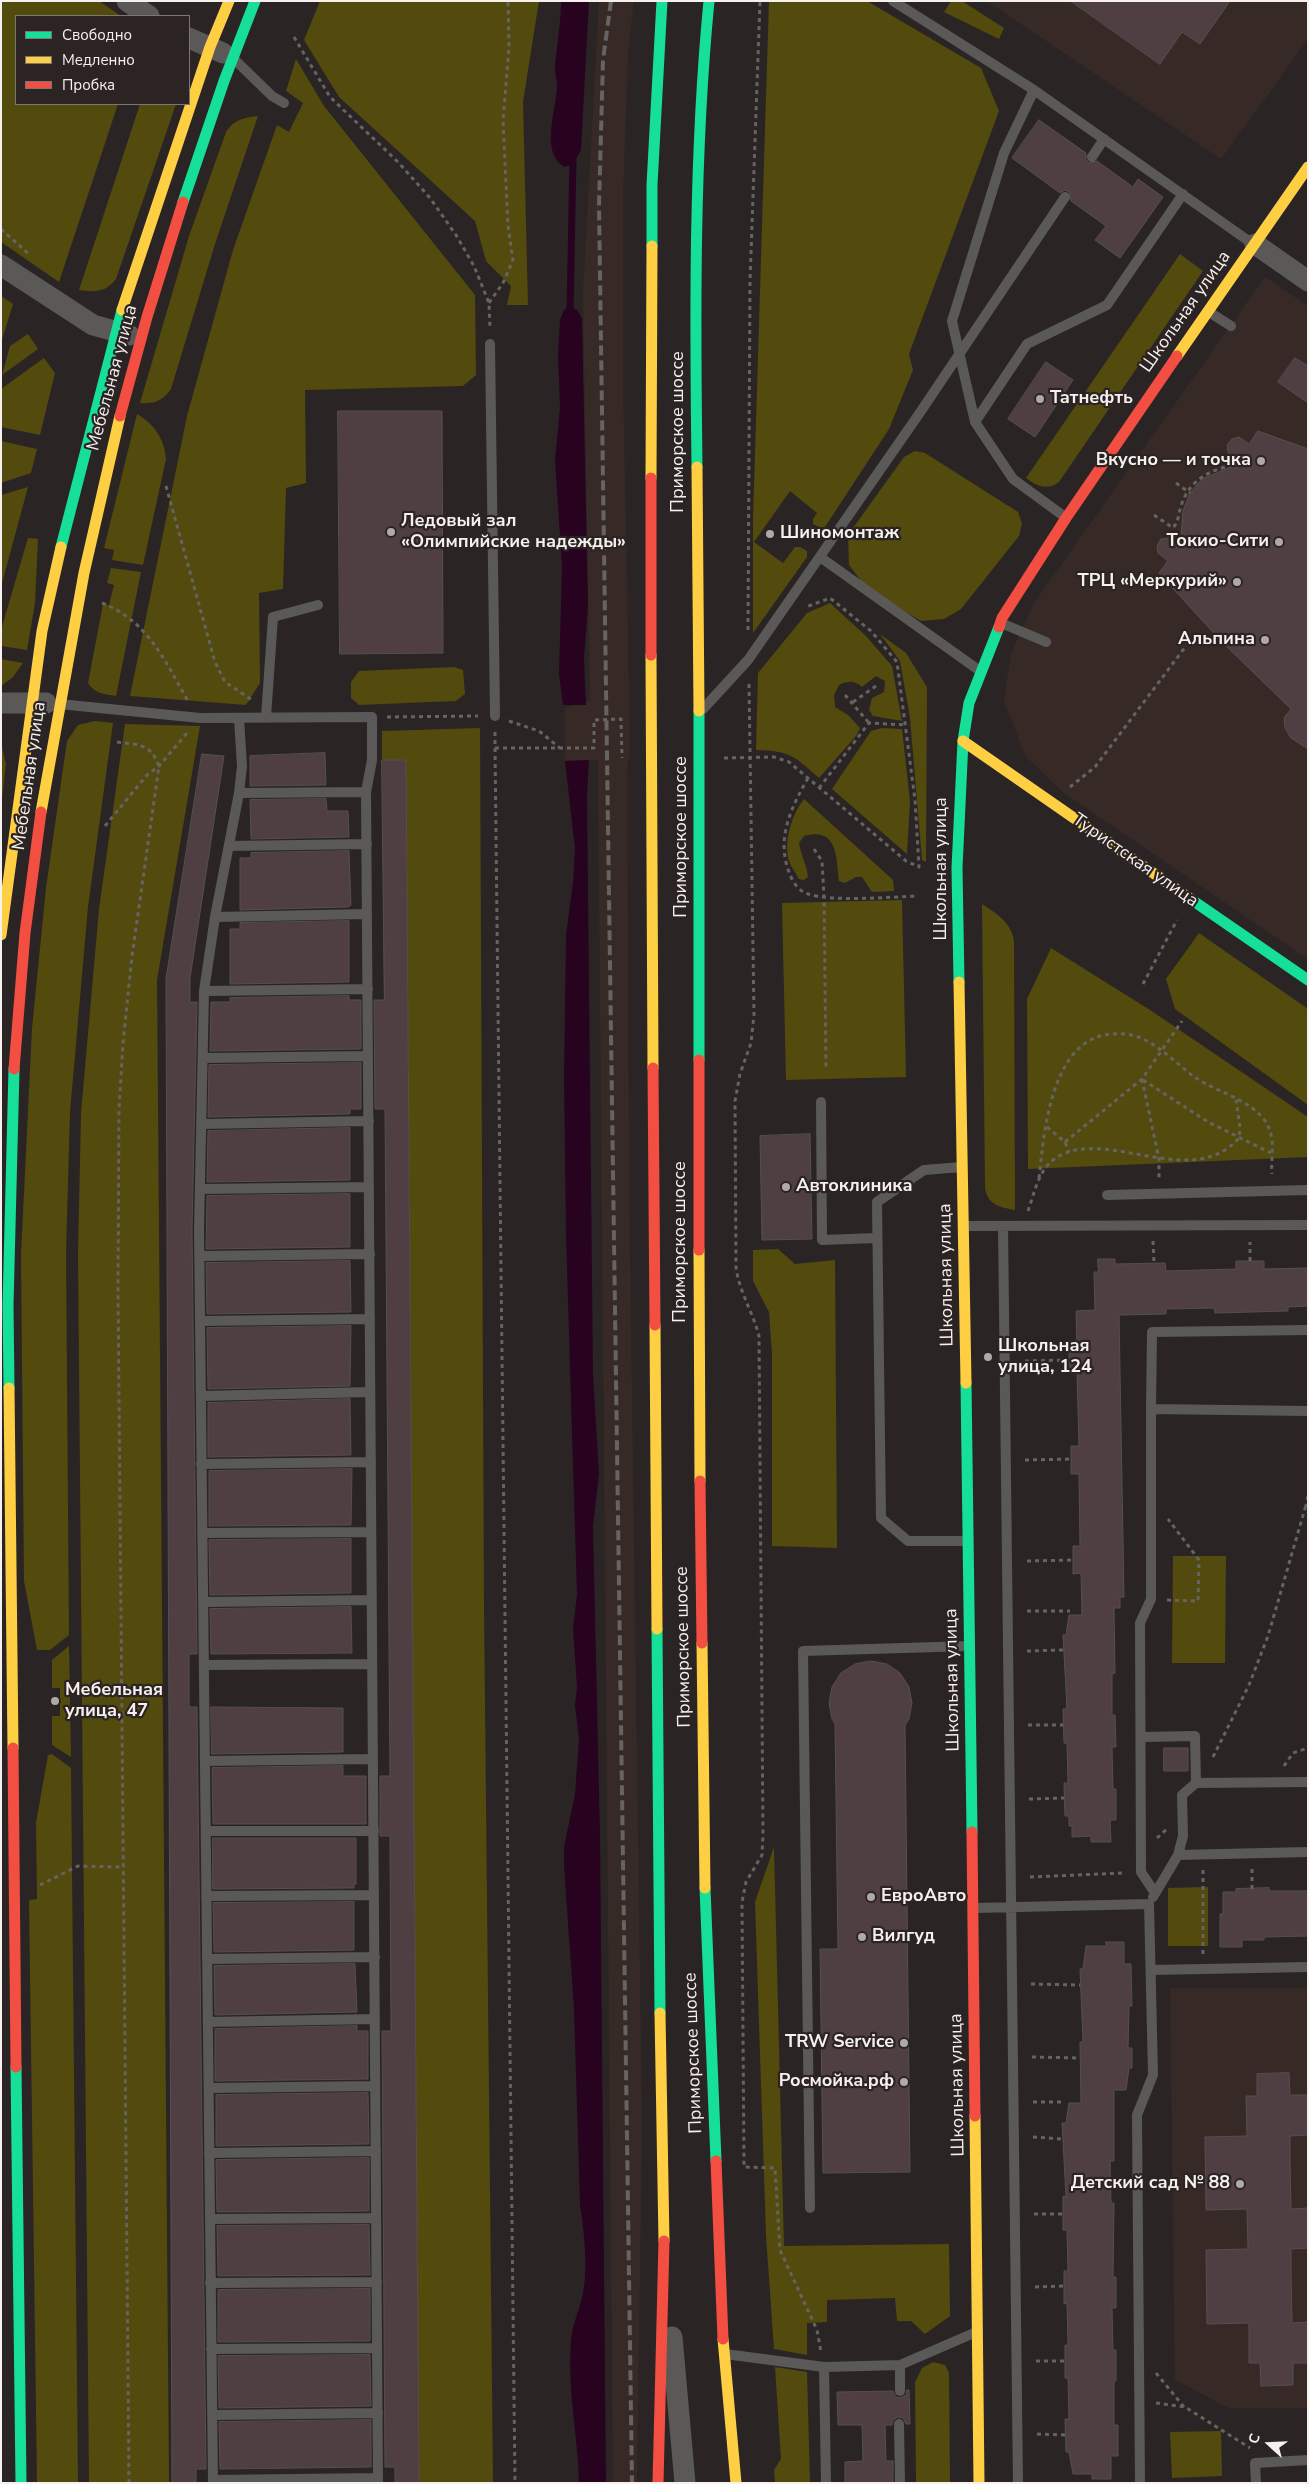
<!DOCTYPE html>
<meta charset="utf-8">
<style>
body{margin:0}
#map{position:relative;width:1309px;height:2484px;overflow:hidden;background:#2a2524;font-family:"Nunito Sans",sans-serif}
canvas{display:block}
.frame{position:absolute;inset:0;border:2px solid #f6f0ef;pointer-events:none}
.legend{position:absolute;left:15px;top:15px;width:175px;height:90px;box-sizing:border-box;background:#2c2422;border:1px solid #7d7674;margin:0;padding:6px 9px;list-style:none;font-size:15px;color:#f6f0ef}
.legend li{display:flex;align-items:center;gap:10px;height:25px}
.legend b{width:25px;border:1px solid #7d7674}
.north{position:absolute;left:1244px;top:2419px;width:50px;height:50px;-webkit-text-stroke:4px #2c2422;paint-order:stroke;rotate:290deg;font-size:14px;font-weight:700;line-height:20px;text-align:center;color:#f6f0ef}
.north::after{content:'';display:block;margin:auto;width:18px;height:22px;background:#f6f0ef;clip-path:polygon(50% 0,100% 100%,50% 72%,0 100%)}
</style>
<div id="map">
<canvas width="1309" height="2484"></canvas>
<div class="frame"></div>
<ul class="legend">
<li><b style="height:6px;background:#16e098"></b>Свободно</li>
<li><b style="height:6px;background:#ffcf43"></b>Медленно</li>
<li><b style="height:6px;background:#f24e42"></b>Пробка</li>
</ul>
<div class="north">С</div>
</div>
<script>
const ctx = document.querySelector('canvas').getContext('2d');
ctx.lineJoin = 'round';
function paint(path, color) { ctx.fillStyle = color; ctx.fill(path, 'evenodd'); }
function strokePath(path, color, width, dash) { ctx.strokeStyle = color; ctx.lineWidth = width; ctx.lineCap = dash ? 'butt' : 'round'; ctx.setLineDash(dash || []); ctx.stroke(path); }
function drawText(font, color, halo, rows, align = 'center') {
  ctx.font = font + ' "Nunito Sans",sans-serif'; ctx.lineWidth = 4.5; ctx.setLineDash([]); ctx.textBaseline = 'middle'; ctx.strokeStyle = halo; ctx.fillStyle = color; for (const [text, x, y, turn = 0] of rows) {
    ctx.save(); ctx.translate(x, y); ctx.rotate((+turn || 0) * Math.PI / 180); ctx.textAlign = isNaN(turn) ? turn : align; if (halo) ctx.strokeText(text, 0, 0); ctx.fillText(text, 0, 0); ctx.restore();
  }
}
paint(new Path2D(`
 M599,1H634L628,51L623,194V384L630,750L627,768L629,1184L642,2127L637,2483H613L598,760L565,761V708L590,701L583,294Z
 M987,1H1308V39L1221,159Z
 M1265,277L1308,306V959L1064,793L1026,757L1004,701L1011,653L1034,603Z
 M1170,1988H1308V2408H1229L1175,2380Z`), '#372a26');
paint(new Path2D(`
 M1,1H99L121,16H16V104H118L59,282L1,242Z
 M320,1H539L523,102L528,305H507L511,286L486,261L475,221L339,97L304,40Z
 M769,1H867L981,68L999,111L909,354L913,370L889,429L825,527H819L813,524V519L817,513L790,491L754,542L783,563L795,547H800L807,551V557L753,633V517Z
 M951,1H962L1004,28L999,39L944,12Z
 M296,59L324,106L475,295L476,375L463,386L305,390L306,483L286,488L283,589L259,593L260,683L246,705L130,696L187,416L233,250L277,125L289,132L303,103L286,91Z
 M140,104H176L116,279C105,293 95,292 79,290Z
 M258,116L215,244L171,389C162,401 155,404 140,403L189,236L226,132C235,119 243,118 258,116Z
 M1180,254L1203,271L1059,482C1046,491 1037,486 1026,478Z
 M1,296L13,304L1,343Z
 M28,334L38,349L2,375L10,346Z
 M44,358L55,373L40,435L1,427V389Z
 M137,414C155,425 164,438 166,459L143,565L112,560L114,550L104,548Z
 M1,441L37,449L31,473L1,483Z
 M915,451L925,453L1018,512L1022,524L1019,536L961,609L944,619L921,621L868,590L849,565L848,535L904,457Z
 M28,487L1,587V495Z
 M28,538L38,539L35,603L27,650L1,646V630Z
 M111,568L141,572L116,696C105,694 95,694 88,683L103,604L109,605L114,585L107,583Z
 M830,603L866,636L892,666L902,721L873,716L869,710L872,698L884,692L885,681L876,676L862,687C854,680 848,681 839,685L834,695L835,707L848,715L860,728L856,736L819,778C794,756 791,751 756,750L758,673L807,613Z
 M880,634L906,653L927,687L926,862L922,860L910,718L900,661Z
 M1,659L23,663L12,678L1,686Z
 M454,667L463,670L465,694L456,701L359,705L351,698V682L359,671Z
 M95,721L113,723L88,907L70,1112L66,1254L69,1635L50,1650H37L24,1581L21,1255L32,1028L46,888L67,741L78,725Z
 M125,724L200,726L157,980L169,2483H89L78,1254L81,1113L99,909Z
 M480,728L484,1607L493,2483H419L406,761L382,760V731Z
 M882,728L902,729L910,801L907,854L832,789L871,731Z
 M1,743L6,764L1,807Z
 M804,799L893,880L894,891L872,892L862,877H856L845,883L839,881C836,857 838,827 804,836L799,843C801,856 807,865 808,877L804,880L799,879C796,873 791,867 789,861C783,842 792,814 804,799Z
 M902,900L906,1077L786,1080L782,903Z
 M982,904C997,914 1010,921 1014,940L1015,1210C999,1207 988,1205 985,1188Z
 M1199,933L1308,1009V1105L1175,1009L1166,979Z
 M1051,948L1150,1010L1308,1117V1157L1028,1169L1027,999Z
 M778,1249L795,1264L835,1260L837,1548L772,1546V1354L769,1312L753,1281V1250Z
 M1173,1556H1226L1225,1663H1172Z
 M69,1646L71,1757L52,1745V1716H60V1688H52V1660Z
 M52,1754L71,1768L78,2483H37L29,1900L37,1899L36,1823L48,1755Z
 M774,1847L784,2246L949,2244L950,2316L925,2334L911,2321H897L895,2298L827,2300V2322L807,2323V2355L774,2349L766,2236L755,1902Z
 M1208,1887V1946H1168V1888Z
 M933,2362L945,2365L949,2373L950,2483H916L915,2382L922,2368Z
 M775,2367L807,2372L810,2483H775L774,2470L781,2459Z
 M1221,2431L1222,2476L1172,2478L1170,2432Z`), '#534a0d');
paint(new Path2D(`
 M561,1H589L581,150L573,164L565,167C539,153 557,108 557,85C557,79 554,72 555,66C557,44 561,23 561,1Z
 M570,306L577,310L582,318L588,606L584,658L586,705H563L559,674L562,567L555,460L560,408L558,355L560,320L564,310Z
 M589,760L587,794L593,1374L599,1474L593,1526L600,1834L606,2483H579C578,2436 567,2389 571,2341C572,2324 580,2309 583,2293C588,2268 584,2230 580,2205L574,2009L564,1866V1847L575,1794L579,1740L575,1705L577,1687L573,1629L577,1594L566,1237L564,1076L566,935L573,883L575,849L565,761Z`), '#270320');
strokePath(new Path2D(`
 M570,313L573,157`), '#270320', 7);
const building = new Path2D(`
 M1071,1H1230L1200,44L1182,32L1160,64Z
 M1039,120L1086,153V160L1089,163L1097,161L1133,187L1138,179L1163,197L1120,258L1095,240L1106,226L1071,201L1069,192L1065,190L1060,193L1012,158Z
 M1295,358L1308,366V403L1278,382Z
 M1046,362L1073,380L1035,437L1008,419Z
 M338,411H442L443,653L340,654Z
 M1258,431L1308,449V749L1291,738L1285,728L1284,718L1291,709L1221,641L1159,573L1168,561L1158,553L1157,546L1161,539L1181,536L1183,511L1190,493L1202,479L1231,467L1227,445L1232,439L1239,437L1249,444Z
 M325,753L326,785L250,786V756Z
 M202,754L224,756L190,978V1002H197L192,1230L197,1654H189V1707H197L206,2469H196V2483H172L166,979Z
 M382,760H406L419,2483H395V2467H385L382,2031H391L390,1836H380V1776H390L385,1109H375L374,1000H384Z
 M326,799L327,811H348L349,837L251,839L250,800Z
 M349,851L351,905L348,907L240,910V858H251V853Z
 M349,921V982L230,984V929H240V923Z
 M349,996V1000H361V1049L210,1051L211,1002H230V998Z
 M361,1063V1109H350V1114L208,1117L209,1065Z
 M350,1128V1180L207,1182L208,1131Z
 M810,1134L812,1239L762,1240L760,1136Z
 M350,1194V1247L206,1249L207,1196Z
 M1098,1259H1115V1264L1165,1263L1166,1271L1236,1269V1261H1264V1269L1308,1268V1306L1288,1307V1311L1215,1313L1214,1308L1166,1309V1314L1119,1315L1124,1597H1120V1608H1114L1115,1673L1112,1674V1715H1115L1116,1747H1112L1113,1789H1116V1820H1110L1111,1842H1091V1836L1072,1837V1826H1069V1816H1065L1064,1783H1068L1067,1743H1064L1063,1709H1067L1063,1635H1066L1069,1615H1082L1081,1573L1073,1574V1546H1080L1079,1474H1071V1446H1079L1077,1373H1069V1347H1077L1076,1311L1095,1310L1094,1272H1098Z
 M350,1261L351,1312L207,1314L206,1263Z
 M351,1326L350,1386L208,1389L207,1328Z
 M350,1399L351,1455L208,1457V1403Z
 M352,1469L351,1525L209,1526V1471Z
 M351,1539V1593L210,1595L209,1540Z
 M351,1607L352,1653L211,1654L210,1609Z
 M871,1661L887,1664L900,1673L909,1687L912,1703L909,1719L905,1725L910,2172L823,2173L820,1949H838L835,1724L832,1719L829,1703L832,1687L841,1673L855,1664Z
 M211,1707L343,1708V1752L212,1754Z
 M1164,1748H1188V1771H1164Z
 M343,1766V1776H366V1824H213L212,1768Z
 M213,1838H356V1884H354V1888L213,1889Z
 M1269,1888V1891H1308V1936L1264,1937V1940H1242V1947H1220V1914H1223V1892H1236V1889Z
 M354,1902V1950L214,1952L213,1903Z
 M1106,1942H1124V1964H1131L1132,2006H1129L1128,2048H1132V2068H1129L1126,2090H1114V2161H1110L1111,2203H1114L1113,2277H1116V2308H1112L1113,2350H1116V2381H1114V2425H1118V2456H1111V2479H1092V2474H1073L1069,2452H1066L1065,2419H1069L1068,2378H1065V2345H1068L1067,2303L1064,2304V2271H1068L1067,2230H1063V2196L1066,2197L1062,2123H1066L1069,2103H1081L1080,2042H1083L1080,1969H1083L1086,1946H1106Z
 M355,1964L357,2012L215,2015L214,1966Z
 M357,2026V2031H368V2079L215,2081V2029Z
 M1289,2073L1290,2095H1308V2135L1290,2136V2158L1291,2209L1308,2208V2248L1291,2249V2271L1292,2323L1308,2322V2363H1293V2385L1261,2386L1260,2363H1249V2323L1207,2324L1206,2250L1248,2249L1247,2209L1206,2210L1205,2137L1247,2136L1246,2096H1257V2074Z
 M368,2093L369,2144L216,2146V2095Z
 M369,2158V2211L217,2212L216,2160Z
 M369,2225L370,2275L218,2276L217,2226Z
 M370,2289V2341L218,2342V2290Z
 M370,2355L371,2406L219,2408L218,2356Z
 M907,2390H909L910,2424H906L903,2418L898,2417L893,2420L892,2425H885L886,2461H893V2483H845V2462L863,2461L862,2425H838L837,2392L893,2391L896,2397L900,2398L906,2395Z
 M371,2420V2467L220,2469L219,2422Z`);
paint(building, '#4f3f42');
strokePath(building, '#545050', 1);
strokePath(new Path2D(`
 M294,37L330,97L399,163L430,198L456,235L474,266L489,303L490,328
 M1,229L30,255
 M489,303L503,283L513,260L508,226L503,121L509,47L508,1
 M1176,483L1190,493
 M166,486L215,662L225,682L252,700
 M1154,515L1173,528C1179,521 1178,515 1181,506C1188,483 1207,470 1231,466L1233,462L1235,464
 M102,603C148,621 165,661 188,701
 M748,630L750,281L760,1
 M749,684L754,1015L751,1043L740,1074L735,1101L736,1267C739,1292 753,1312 759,1336L763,1835L762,1855L746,1882L742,1902L744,2167L775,2168L780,2250L817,2330L821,2352
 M845,695L869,723
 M853,702L876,686
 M387,717L478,716
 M509,721L539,731L560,748
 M495,732V748H594V720L621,719L622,758
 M117,742C139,745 150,743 159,766L132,956L123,1043L119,1109L118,1288L129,2483
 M495,748L515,2483
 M724,758L774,757L789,762L906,861L919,867L915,800L897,662L871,631L830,598L806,607
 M808,778C791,808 776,838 789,872C792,881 798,891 808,894C833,902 890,897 918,896
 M1070,787L1095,767L1186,646
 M819,788L869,723L906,725
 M105,826L147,775L159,766L187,733
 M814,849L822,861L824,897L826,1068
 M1143,984L1177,920
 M1142,1079L1159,1159V1178
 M1143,1080L1208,1122L1271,1153
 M1047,1127L1065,1142L1069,1152
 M1065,1142L1142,1079L1182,1021
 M1039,1178C1044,1134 1050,1047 1104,1035C1116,1033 1129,1033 1141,1038C1161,1047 1176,1063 1193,1076C1219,1095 1268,1102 1272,1140C1273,1151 1271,1163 1272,1174
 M1028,1211C1034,1194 1038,1172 1053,1160C1102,1123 1190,1193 1239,1138L1240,1127L1236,1100
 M1153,1241L1154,1263
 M1250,1261V1242
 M1025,1361L1069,1360
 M1025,1460L1071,1459
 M1308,1496L1306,1505L1308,1512
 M1027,1561L1073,1560
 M1167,1600L1198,1601L1199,1560L1168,1519
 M1027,1611H1070
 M1027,1651L1063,1650
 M1028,1725H1063
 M1213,1757L1249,1685L1268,1636L1306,1505
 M1284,1766L1293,1753L1308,1748
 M1029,1799L1064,1798
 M1157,1838L1167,1829
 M1252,1869V1889
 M1203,1870V1954
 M1030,1877L1124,1873
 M40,1885L78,1866L123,1867
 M1031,1984L1080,1985
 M1032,2057L1080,2058
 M1033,2102H1065
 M1033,2137L1062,2139
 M1034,2214H1063
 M1035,2287L1064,2286
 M1036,2361H1065
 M1156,2373L1184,2407
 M1156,2403L1185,2407L1250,2448
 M1037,2434L1065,2435`), '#666463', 3, [4, 4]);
strokePath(new Path2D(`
 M893,1L1034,90L1253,244
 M234,59L272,96L284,103
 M1034,90L1004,153L952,321L975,422L1013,479L1065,517
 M1092,157L1104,139
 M1209,312L1231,326
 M490,344L495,716
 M975,422L1027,344L1107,305L1183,194
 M820,557L980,671
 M1001,623L1046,642
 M59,704L200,718L372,717V760L366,792L378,2483
 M703,709L748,660L919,414L1065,197
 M266,717L273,617L318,605
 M239,793L366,792
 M229,846L367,844
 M215,917L367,914
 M204,991L368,989
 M203,1058L368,1056
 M821,1102L822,1240L877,1238
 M201,1124L369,1121
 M962,1167L924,1170L877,1202L881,1518L908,1541H968
 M200,1189L369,1187
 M1107,1195L1308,1190
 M965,1226L1308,1225
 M1003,1226L1018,2483
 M199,1256L370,1254
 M200,1321L370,1319
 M201,1396L370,1392
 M1151,1409L1152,1332L1308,1330
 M201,1464L371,1462
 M202,1533L371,1532
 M203,1602L372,1600
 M204,1665L372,1664
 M1142,1737L1195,1736L1196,1783
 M205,1761L373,1759
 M206,1831H374
 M1178,1855L1183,1836L1182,1795L1196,1783L1308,1782
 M1155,1893L1141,1872L1140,1623L1151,1599V1409L1308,1411
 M206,1896L374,1895
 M1153,1897L1178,1855L1308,1852
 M974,1908L1149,1904L1153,2075L1137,2115L1140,2483
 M207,1959L375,1957
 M1151,1970L1308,1967
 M208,2022L375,2019
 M209,2088L375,2086
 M209,2153L376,2151
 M810,2208L803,1651L970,1646
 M210,2219L376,2218
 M210,2283L377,2282
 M211,2349L377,2348
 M725,2354L824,2367
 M900,2391V2365L974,2333
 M212,2415L378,2413
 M899,2424L900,2483
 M213,2480L378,2478
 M213,2483L199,1230L204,991L215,917L239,793L242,766L239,719
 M826,2483L824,2367L900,2365
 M1256,2483L1255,2463L1308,2460`), '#5b5958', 10);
strokePath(new Path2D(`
 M127,1L149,16
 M189,38L223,53
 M1255,244L1308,281
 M1,265L93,325L129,335
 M1,703H46
 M672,2337L685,2483`), '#5b5958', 21);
strokePath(new Path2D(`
 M183,202L224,81L255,1
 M652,246V185L662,1
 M697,467C695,312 694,155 709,1
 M61,547L122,310
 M699,711V1060
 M1192,900L1308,980
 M959,982L957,868L963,741L969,703L999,627
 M966,1383L972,1832
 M9,1388L8,1305L14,1069
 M657,1629L660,2013
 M705,1888L716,2161
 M16,2067L21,2483`), '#16e098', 11);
strokePath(new Path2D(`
 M122,310L210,47L229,1
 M1177,356L1308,167
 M697,467L699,711
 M651,478L652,246
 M651,655L653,1068
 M963,741L1192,900
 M41,812L84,573L120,416
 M1,935L42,631L61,547
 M959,982L966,1383
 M699,1250L700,1481
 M655,1325L657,1629
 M9,1388L13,1748
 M702,1643L705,1888
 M660,2013L664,2241
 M975,2116L979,2483
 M723,2339L736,2483`), '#ffcf43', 11);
strokePath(new Path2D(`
 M120,416L147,317L183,202
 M999,627L1002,618L1066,518L1177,356
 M651,655V478
 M699,1060V1250
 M653,1068L655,1325
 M14,1069L25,933L41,812
 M700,1481L702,1643
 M13,1748L16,2067
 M972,1832L975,2116
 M716,2161L723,2339
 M658,2483L664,2241`), '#f24e42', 11);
strokePath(new Path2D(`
 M611,1L603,60L599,205L632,2483`), '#666362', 4, [10, 5]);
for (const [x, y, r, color] of [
 [1040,399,5,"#afa9a8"],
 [1261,461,5,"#afa9a8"],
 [391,532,5,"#afa9a8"],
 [770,534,5,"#afa9a8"],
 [1279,542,5,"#afa9a8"],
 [1237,582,5,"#afa9a8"],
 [1265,640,5,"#afa9a8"],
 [786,1187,5,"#afa9a8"],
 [988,1357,5,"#afa9a8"],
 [55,1701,5,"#afa9a8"],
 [871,1897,5,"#afa9a8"],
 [862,1937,5,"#afa9a8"],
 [904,2043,5,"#afa9a8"],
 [904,2082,5,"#afa9a8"],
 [1240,2184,5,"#afa9a8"]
]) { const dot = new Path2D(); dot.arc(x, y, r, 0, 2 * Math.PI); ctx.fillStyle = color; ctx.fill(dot); strokePath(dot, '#2c2422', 2); }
drawText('18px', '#f6f0ef', '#2c2422', [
 ["Школьная улица",1186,312,-55],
 ["Мебельная улица",113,378,-75],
 ["Приморское шоссе",679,432,-90],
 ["Мебельная улица",30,776,-82],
 ["Приморское шоссе",682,837,-90],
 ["Туристская улица",1135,861,35],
 ["Школьная улица",942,869,-90],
 ["Приморское шоссе",681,1242,-90],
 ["Школьная улица",947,1275,-91],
 ["Приморское шоссе",684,1647,-91],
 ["Школьная улица",953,1680,-91],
 ["Приморское шоссе",694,2053,-92],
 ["Школьная улица",958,2085,-91]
]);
drawText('bold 18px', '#f6f0ef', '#2c2422', [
 ["Татнефть",1050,399],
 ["Вкусно — и точка",1251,461,"right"],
 ["Ледовый зал",401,522],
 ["«Олимпийские надежды»",401,543],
 ["Шиномонтаж",780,534],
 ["Токио-Сити",1269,542,"right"],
 ["ТРЦ «Меркурий»",1227,582,"right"],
 ["Альпина",1255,640,"right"],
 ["Автоклиника",796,1187],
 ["Школьная",998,1347],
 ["улица, 124",998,1368],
 ["Мебельная",65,1691],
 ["улица, 47",65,1712],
 ["ЕвроАвто",881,1897],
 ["Вилгуд",872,1937],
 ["TRW Service",894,2043,"right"],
 ["Росмойка.рф",894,2082,"right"],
 ["Детский сад № 88",1230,2184,"right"]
], 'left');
</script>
